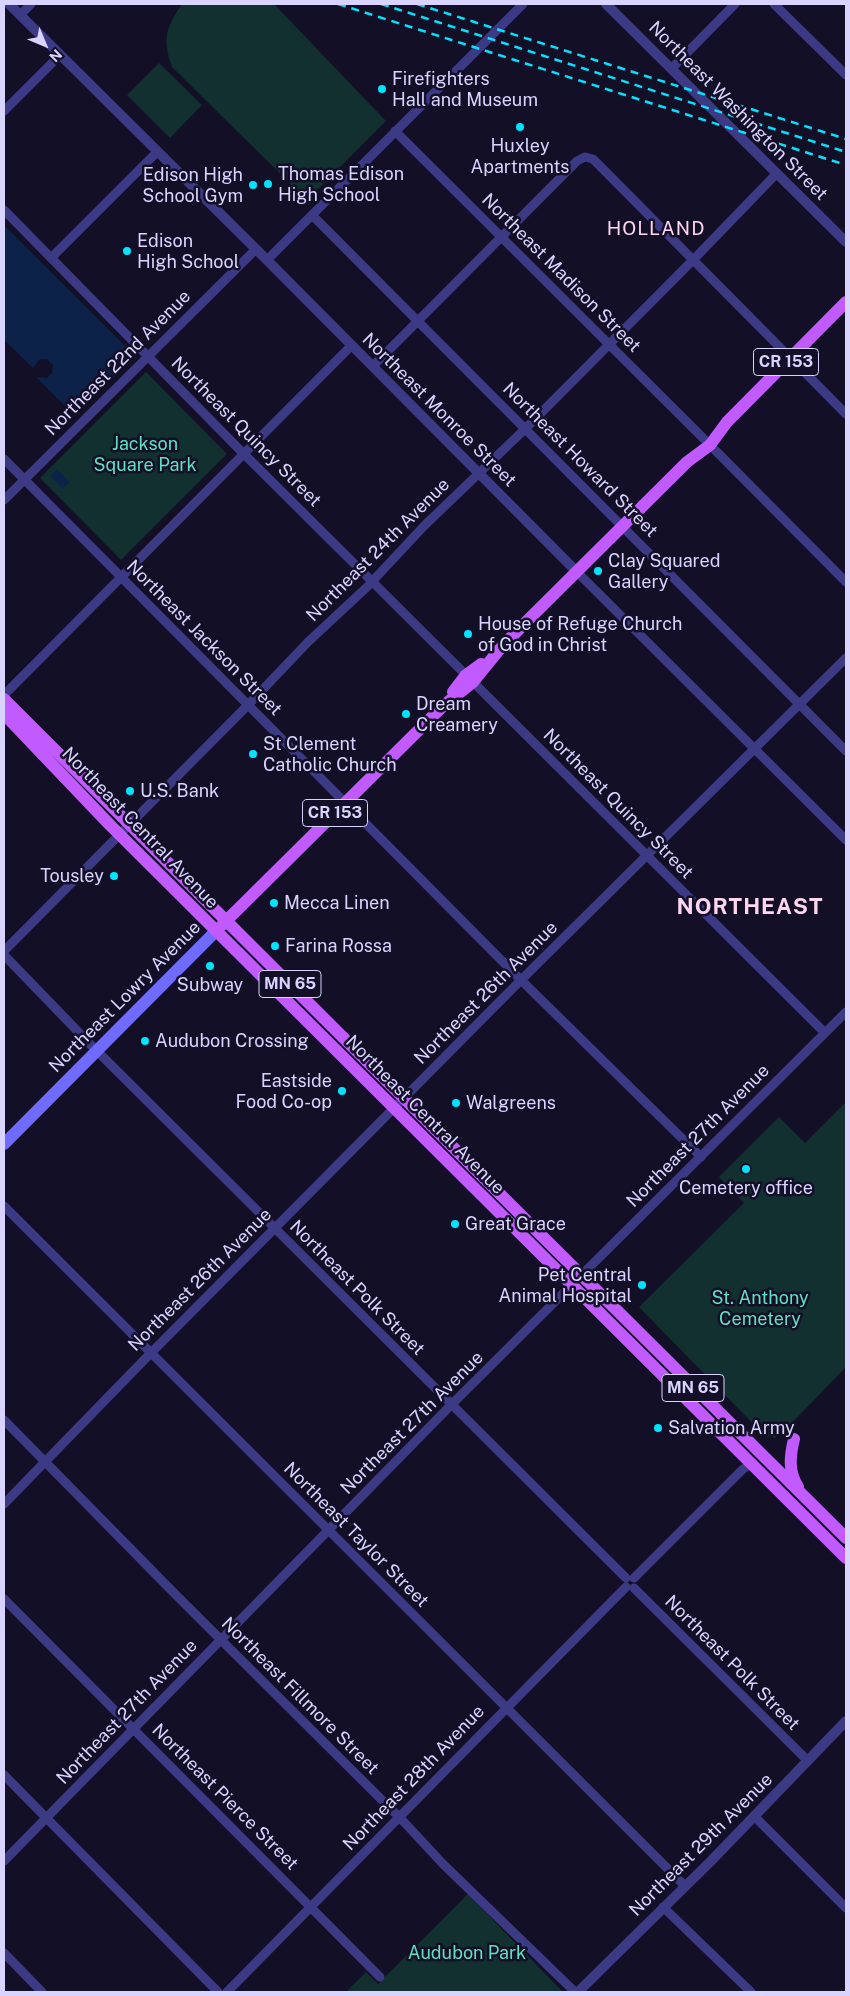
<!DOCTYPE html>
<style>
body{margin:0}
#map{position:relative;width:850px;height:1996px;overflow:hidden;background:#130f26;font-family:"Public Sans",sans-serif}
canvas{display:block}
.frame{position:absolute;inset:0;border:5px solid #d9d4ff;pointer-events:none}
.north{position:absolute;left:20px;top:20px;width:50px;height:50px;-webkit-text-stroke:4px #130f26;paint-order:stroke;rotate:135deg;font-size:14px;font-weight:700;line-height:20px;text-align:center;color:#d9d4ff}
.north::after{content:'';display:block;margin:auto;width:18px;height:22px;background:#d9d4ff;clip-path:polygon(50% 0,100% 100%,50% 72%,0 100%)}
</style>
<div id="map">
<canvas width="850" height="1996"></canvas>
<div class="frame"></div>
<div class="north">N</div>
</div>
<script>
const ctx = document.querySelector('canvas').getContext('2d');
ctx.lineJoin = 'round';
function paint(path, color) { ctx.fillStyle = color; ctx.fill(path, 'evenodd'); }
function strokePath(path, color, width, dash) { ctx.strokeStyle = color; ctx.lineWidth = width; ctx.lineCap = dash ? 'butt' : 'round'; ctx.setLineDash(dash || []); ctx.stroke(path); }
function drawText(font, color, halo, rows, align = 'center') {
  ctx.font = font + ' "Public Sans",sans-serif'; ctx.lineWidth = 5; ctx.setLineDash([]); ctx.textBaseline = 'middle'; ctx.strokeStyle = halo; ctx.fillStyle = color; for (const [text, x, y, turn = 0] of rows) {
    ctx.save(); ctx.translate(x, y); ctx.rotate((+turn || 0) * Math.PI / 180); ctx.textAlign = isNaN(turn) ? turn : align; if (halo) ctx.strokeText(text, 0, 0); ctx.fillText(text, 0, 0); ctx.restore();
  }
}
paint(new Path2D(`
 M182,4H274L386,121L307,200L172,67C162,39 166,27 182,4Z
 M159,63L202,105L170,138L127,95Z
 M146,372L227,454L121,560L40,478Z
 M846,1102V1367L784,1431L775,1438L764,1435L639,1307L744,1203L719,1177L779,1117L805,1143Z
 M468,1894L562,1991L561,1992H346L366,1972L378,1984Z`), '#12302f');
paint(new Path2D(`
 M4,225L135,356L75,416L36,377L47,378L52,373L53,365L47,359H40L33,368L4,340Z
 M57,469L70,482L63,489L50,476Z`), '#0c2248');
strokePath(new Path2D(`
 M774,4L846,75
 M20,15L31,4
 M672,68L735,4
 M4,111L60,55
 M395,131L704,439
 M4,210L237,447L466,675
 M312,215L846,751
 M51,258L157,152
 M267,260L523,4
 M373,366L577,161L585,157L593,159L846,414
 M710,445L846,582
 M4,459L521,980L701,1157
 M4,500L256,249
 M577,572L846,840
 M473,682L825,1033
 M4,695L352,345
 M4,951L248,705L308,642L367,587L424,526L526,428L694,259L777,173
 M4,955L90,1044L626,1578
 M4,1206L685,1886
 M4,1420L177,1596L404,1822L443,1864L575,1992
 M4,1504L145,1359L515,986L846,658
 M634,1578L742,1470L750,1464
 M634,1588L808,1761
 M4,1599L380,1977
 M4,1775L218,1992
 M754,1816L846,1908
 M4,1861L451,1405L846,1012
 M663,1907L751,1992
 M4,1953L42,1992
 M227,1992L626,1587`), '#3d3a85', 9);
strokePath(new Path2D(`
 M9,4L267,260L577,572
 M606,4L846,242
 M578,1992L711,1861L846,1721`), '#3d3a85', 10);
strokePath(new Path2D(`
 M4,1144L216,931`), '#6f6bff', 12);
strokePath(new Path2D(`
 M453,692L466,675L481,664
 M4,699L536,1230L846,1538
 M4,714L110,825L846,1558
 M222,925L443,706L473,682L499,650L523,625L687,462L710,445L727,422L846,302
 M794,1439C790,1456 788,1471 798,1487`), '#c25bff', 12);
strokePath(new Path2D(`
 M338,4L846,165
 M381,4L846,152
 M417,4L846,139`), '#00e5ff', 2.5, [8, 6]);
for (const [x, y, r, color] of [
 [382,89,5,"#00e5ff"],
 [520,127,5,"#00e5ff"],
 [268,184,5,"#00e5ff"],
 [253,185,5,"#00e5ff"],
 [127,251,5,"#00e5ff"],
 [598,571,5,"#00e5ff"],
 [468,634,5,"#00e5ff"],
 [406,714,5,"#00e5ff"],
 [253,754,5,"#00e5ff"],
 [130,791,5,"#00e5ff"],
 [114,876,5,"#00e5ff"],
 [274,903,5,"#00e5ff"],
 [275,946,5,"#00e5ff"],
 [210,966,5,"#00e5ff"],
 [145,1041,5,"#00e5ff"],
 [342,1091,5,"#00e5ff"],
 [456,1103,5,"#00e5ff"],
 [746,1169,5,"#00e5ff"],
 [455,1224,5,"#00e5ff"],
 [642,1285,5,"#00e5ff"],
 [658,1428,5,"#00e5ff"]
]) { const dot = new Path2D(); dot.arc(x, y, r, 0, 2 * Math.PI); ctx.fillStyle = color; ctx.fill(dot); strokePath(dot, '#130f26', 2); }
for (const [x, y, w] of [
 [786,362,65],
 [335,813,65],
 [290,984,62],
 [693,1388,62]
]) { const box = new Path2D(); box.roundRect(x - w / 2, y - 13.5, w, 27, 4); ctx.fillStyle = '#130f26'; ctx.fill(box); strokePath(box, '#d9d4ff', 1); }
drawText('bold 16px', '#d9d4ff', null, [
 ["CR 153",786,362],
 ["CR 153",335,813],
 ["MN 65",290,984],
 ["MN 65",693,1388]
]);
drawText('18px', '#d9d4ff', '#130f26', [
 ["Firefighters",392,79],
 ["Hall and Museum",392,100],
 ["Huxley",520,146,"center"],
 ["Apartments",520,167,"center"],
 ["Thomas Edison",278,174],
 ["High School",278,195],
 ["Edison High",243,175,"right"],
 ["School Gym",243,196,"right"],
 ["Edison",137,241],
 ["High School",137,262],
 ["Clay Squared",608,561],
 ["Gallery",608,582],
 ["House of Refuge Church",478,624],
 ["of God in Christ",478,645],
 ["Dream",416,704],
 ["Creamery",416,725],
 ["St Clement",263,744],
 ["Catholic Church",263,765],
 ["U.S. Bank",140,791],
 ["Tousley",104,876,"right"],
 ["Mecca Linen",284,903],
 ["Farina Rossa",285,946],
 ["Subway",210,985,"center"],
 ["Audubon Crossing",155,1041],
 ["Eastside",332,1081,"right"],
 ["Food Co-op",332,1102,"right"],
 ["Walgreens",466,1103],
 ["Cemetery office",746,1188,"center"],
 ["Great Grace",465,1224],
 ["Pet Central",632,1275,"right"],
 ["Animal Hospital",632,1296,"right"],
 ["Salvation Army",668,1428]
], 'left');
drawText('18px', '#d9d4ff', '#130f26', [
 ["Northeast Washington Street",738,111,45],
 ["Northeast Madison Street",561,273,45],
 ["Northeast 22nd Avenue",118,363,-45],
 ["Northeast Monroe Street",439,410,45],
 ["Northeast Quincy Street",246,432,45],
 ["Northeast Howard Street",580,460,45],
 ["Northeast 24th Avenue",378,550,-45],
 ["Northeast Jackson Street",204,638,45],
 ["Northeast Quincy Street",618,804,45],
 ["Northeast Central Avenue",140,828,46],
 ["Northeast 26th Avenue",486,993,-45],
 ["Northeast Lowry Avenue",125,997,-45],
 ["Northeast Central Avenue",425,1115,45],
 ["Northeast 27th Avenue",698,1136,-45],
 ["Northeast 26th Avenue",200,1280,-45],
 ["Northeast Polk Street",357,1288,45],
 ["Northeast 27th Avenue",412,1423,-45],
 ["Northeast Taylor Street",356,1535,45],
 ["Northeast Polk Street",732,1663,45],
 ["Northeast Fillmore Street",300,1696,45],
 ["Northeast 27th Avenue",127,1712,-46],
 ["Northeast 28th Avenue",414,1778,-46],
 ["Northeast Pierce Street",225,1797,45],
 ["Northeast 29th Avenue",701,1845,-45]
]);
drawText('18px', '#5fe0c0', '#130f26', [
 ["Jackson",145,444],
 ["Square Park",145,465],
 ["St. Anthony",760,1298],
 ["Cemetery",760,1319],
 ["Audubon Park",467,1953]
]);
ctx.letterSpacing = '1px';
drawText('19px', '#ffd6f0', '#130f26', [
 ["HOLLAND",656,229]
]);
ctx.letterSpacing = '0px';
ctx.letterSpacing = '1px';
drawText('bold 22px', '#ffd6f0', '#130f26', [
 ["NORTHEAST",750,907]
]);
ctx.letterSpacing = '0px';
</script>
